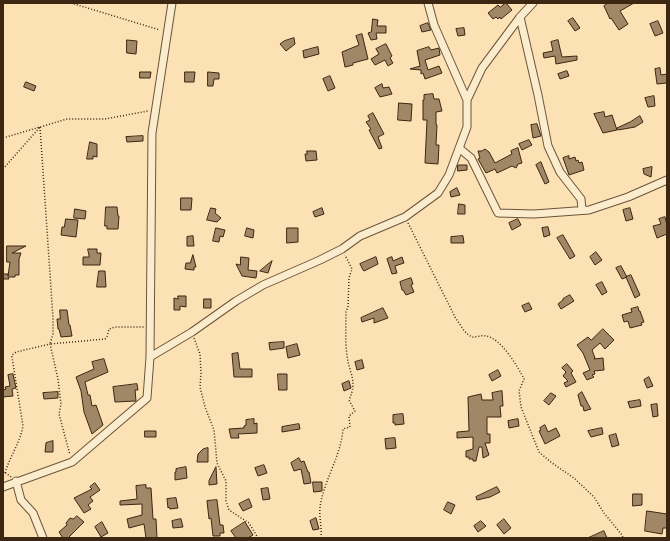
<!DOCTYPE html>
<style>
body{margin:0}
#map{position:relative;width:670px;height:541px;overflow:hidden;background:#fbe1b4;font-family:"IM FELL English",serif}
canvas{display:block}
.frame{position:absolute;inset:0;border:4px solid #3d2612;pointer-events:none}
</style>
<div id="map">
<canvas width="670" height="541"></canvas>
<div class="frame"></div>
</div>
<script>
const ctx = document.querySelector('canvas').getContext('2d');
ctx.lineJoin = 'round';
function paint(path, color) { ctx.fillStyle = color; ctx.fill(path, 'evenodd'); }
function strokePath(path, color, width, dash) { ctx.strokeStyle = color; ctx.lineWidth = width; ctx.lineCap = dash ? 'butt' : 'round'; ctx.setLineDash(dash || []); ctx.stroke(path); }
const building = new Path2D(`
 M506,3L512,10L501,19L500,17L498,19L496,17L493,19L488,13L498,5L500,7Z
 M609,3H634L620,11L628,24L619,30L611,18L610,19L604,6Z
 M573,18L580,28L575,31L568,21Z
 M373,19L378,20L377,26H386V33H376L377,39L371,40L368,33L371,32Z
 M658,21L663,33L655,36L650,24Z
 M428,23L431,30L422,32L420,26Z
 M464,28L465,35L458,36L456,29Z
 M362,34L368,59L353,63V65L345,67L342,52L359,45L356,36Z
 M294,38L295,44L286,51L280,44L284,41Z
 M127,40L137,41L136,54L127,53Z
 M558,40L562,57L577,56V60L556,64L555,56L544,58L543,53L553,51L551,42Z
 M386,44L392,56L390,58L393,63L388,66L385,60L375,65L371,59L379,54L376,49Z
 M318,47L319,54L304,58L303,51Z
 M429,47L431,50L439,48L440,55L425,60L428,70L439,66L442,73L425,79L423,73L421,74V70L410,69L420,66L417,51Z
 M660,68L661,75L667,74V83L657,84L655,69Z
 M567,71L569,76L560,79L558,74Z
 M140,72H151L150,78H140Z
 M185,72H195L194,82H185Z
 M208,72L219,73V79H214L213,86H208Z
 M330,76L335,88L328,91L323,79Z
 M26,82L36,86L34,91L24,87Z
 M382,84L383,88L389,87L392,94L380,97L375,88Z
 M433,94L434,99H439L442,111L436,112V124L437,125L436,145H439L438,164L425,163L427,120H423V100H424V95Z
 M654,96L655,106L648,107L645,98Z
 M399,103L412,104L411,121L398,120Z
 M604,112L605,117L612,115L617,130L603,133L594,114Z
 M373,113L384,134L378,137L382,148L379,149L369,130L371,129L366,122L370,120L368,116Z
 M640,116L643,122L635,127L618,130L617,128L630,122Z
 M537,124L541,136L533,138L531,125Z
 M143,136V141L127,142L126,137Z
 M529,140L532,145L522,150L519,144Z
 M90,142L97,144V157L93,156V159H87Z
 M518,148L522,163L518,164L516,168L512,166L497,173L495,169L486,173L478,159L480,158L478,151H482L485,149L489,152L495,163L512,154L511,151Z
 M307,151H316L317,160L306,161L305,154H307Z
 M569,156V159L575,157L576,161L578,160L579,163L582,162L584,170L569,175L563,158Z
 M541,162L549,182L545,184L536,165Z
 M458,165H467V170L458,171Z
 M652,167L651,177L644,174L643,169Z
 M457,188L460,195L451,197L450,192Z
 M181,198H192L191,210H181Z
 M459,204L465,205V214H458Z
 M106,207H117L118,216H119L118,229H107V226H105Z
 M211,208L216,209L215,213L221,218L217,222L207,220Z
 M322,208L324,214L315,217L313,212Z
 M630,208L633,219L626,221L623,210Z
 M75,209L86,211L85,219L74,218Z
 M665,217L667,225V234L657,238L653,226L661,224L659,219Z
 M66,219L78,220L76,237L61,235L62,227H64Z
 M518,219L521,225L512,230L509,223Z
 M548,227L550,235L544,237L542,228Z
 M216,228L225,230L223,237L220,236L219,242L213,241Z
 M247,228L254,230L253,238L245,236Z
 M287,228H298V242L287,243Z
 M563,235L575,256L570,259L557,238Z
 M193,236L194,246H187V237Z
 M463,236L464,243H451V237Z
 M7,246H26L12,253H21L19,259V275H15V277H8L9,279H3V274H8V276L10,262H7Z
 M88,249H97V253H101L100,265H83V257H89Z
 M596,252L602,260L595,265L590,257Z
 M193,255L196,267H194V270L185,269L186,263H190Z
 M241,257L249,258L248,270L257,271L256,278L242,276L236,264L240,265Z
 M376,257L378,264L364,271L363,270L360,264Z
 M392,257L393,261L402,257L404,263L395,266L397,273L392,274L387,259Z
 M272,261L268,273L260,271Z
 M621,266L627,277L622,279L616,268Z
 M99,271H105L106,287H97Z
 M631,275L640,295L635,298L626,277Z
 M411,278L413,284L411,285L414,292L406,295L403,290H402L400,282Z
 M602,282L607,292L602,295L596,285Z
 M570,295L574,301L561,309L558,304L563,300V299Z
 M178,296H186V307L180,306V310H174V298L178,299Z
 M204,299H211V308H204Z
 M529,303L532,309L525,312L522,306Z
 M638,307L639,311H640L644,322L641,323L642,325L630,328L628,321L624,322L622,315L632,312L631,309Z
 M383,308L388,318L374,323V318L362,322L361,318Z
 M60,310H67L69,325H70L72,336L61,337L59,329H58L57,319H60Z
 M603,329L614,340L605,349L600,343L592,350L595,358L594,359L603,358L604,370L594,371L595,374L592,375L594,377L587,380L583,373L590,370L583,353L577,345L588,337L591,340Z
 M284,342V348L270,350L269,343Z
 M297,344L300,355L288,358L286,347Z
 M238,353L240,369H252V377H234L232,354Z
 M104,359L108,372L85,382L88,395H90L92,406L96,405L103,425L92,434L84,412L81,391L76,377L94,369L92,362Z
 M362,360L364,368L357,370L355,362Z
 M567,364L573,371L571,373L576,382L566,387L564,383L568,381L563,376L566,372L562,368Z
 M498,370L501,376L492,381L489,375Z
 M13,374L16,388L12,389L13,396L3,397V390L6,389L5,387L10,386L8,375Z
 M278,374H287V390H279Z
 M649,377L653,386L647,388L644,380Z
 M349,381L351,388L344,391L342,384Z
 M137,384L138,390H135L136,401L115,402L113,387Z
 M502,391L503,406H500L501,417H487V434H490V443H485L489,455L483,458L482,447H479L476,461H473V459H469V457H466V451L473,449V437L457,438V432L469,431L468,397L481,394L482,400H493L492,393Z
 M58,392V398L44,399L43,393Z
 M582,392L588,404L591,409L584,411L583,406H581L578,395Z
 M551,393L556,396L549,405L544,401Z
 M640,400L641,406L630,408L628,402Z
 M657,404L658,416L653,417L651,405Z
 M403,414L404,424L395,425V423H393V415Z
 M254,419V424L257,423V433L238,434L239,438H231L229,429L244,428V426L246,425V420Z
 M518,419L519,426L509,428L508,421Z
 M299,424L300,429L282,432V427Z
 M545,425L548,432L556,428L560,436L545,444L539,431L541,430L540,428Z
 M602,428L603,434L591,437L588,431Z
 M145,431H156V437H145Z
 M616,434L619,445L612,447L609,436Z
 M395,438L396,448L386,449L385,439Z
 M53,441V452H45L46,443Z
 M208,448V462H197L198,454L203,449Z
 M299,458L301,462L304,461L308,472H309L311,483L304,484L301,469L294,471L291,463Z
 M264,465L267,473L258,476L255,468Z
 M186,467L187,478L175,480V472H176V469Z
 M216,467L217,484L209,485V481Z
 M313,482H322V491L314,492Z
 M95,483L100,490L90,497L93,501L88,505L91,509L84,513L74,498L92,489L90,487Z
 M146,485V488H151L153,519H156L157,538H146L144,524L129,528L127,519L142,515V504L120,505V501L137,499L136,486Z
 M497,487L500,492L490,497L477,500L476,497Z
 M268,488L270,499L263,500L261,489Z
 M633,494H642V505L633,506Z
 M176,498L178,508L170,509L169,507L168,508L167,499Z
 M249,499L252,507L243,511L239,504Z
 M217,500L220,525H223L224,533H220V536H213L211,518L209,519L207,501Z
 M448,502L455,505L451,514L444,510Z
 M647,511L667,514V528H663L662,534L645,531Z
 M77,516L84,522L68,538H63L59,532L67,525L66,523L70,518L73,519Z
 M316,518L319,529L313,530L310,521Z
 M181,519L183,527L173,528L172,521Z
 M504,519L511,528L504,534L497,525Z
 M481,521L486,526L478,532L474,526Z
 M102,522L108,533L101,537L95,527Z
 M245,522L253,535L248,538H236L231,531Z
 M604,531L607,538H588Z`);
paint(building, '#a08766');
strokePath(building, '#3d2612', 1);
const street = new Path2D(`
 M172,3L152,133L150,357L192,332L236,301L263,285L320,260L342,249L360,236L405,217L438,193L449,175L467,127V100L482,68L520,17L533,3
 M428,3L434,25L467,100
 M520,17L538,95L548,146L560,172L581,199L582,210
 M459,148L471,158L498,213L534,214L589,210L628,197L667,180
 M16,481L21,500L33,513L43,538
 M3,487L72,462L147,398L150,357`);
strokePath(street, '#6c553a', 9);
strokePath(new Path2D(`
 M71,3L160,30
 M40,127L53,318V334L50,344L105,339L107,337L109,329L115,327H144
 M3,138L67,119H105L148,111
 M3,169L40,127
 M408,223L456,319C461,325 465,335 473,337C477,337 482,335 486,336C501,338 518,367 524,379L519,391L521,407L539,452L552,463L574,478L594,497L604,513L622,535L623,538
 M194,338L200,354L201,373L200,387L205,407L214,430L217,463L226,481V501L229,510L249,523L258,538
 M3,471L11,477
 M5,473C10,456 20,443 23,426L12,357V355L16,352L50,344L58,379L61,404L59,414L70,455
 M321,538C322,528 319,517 320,507C324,480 341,456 343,429L350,427L349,416L355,411L349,400C358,380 349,374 347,355C345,341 346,326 346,312L348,307L349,278L352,269L345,255`), '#3d2612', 1.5, [1, 2]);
strokePath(street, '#fcecce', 7);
</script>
